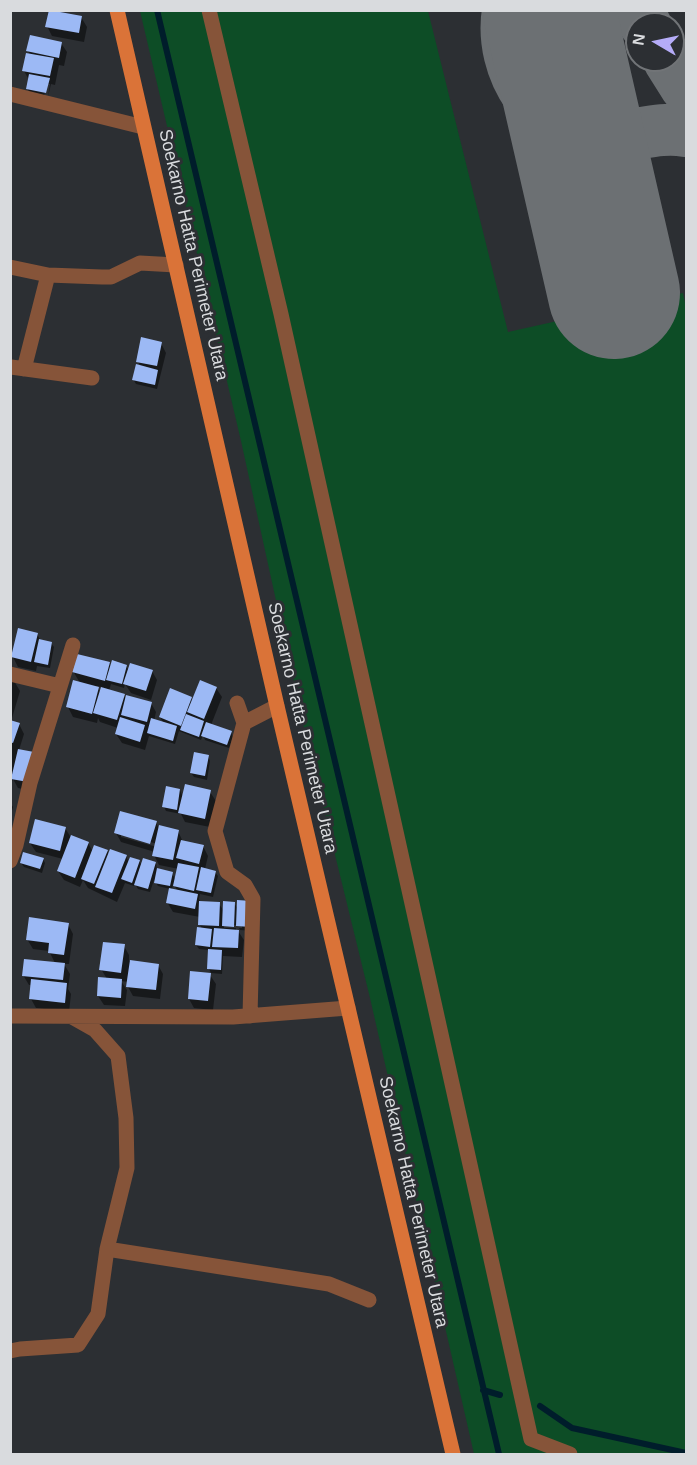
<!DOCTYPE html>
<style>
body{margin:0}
#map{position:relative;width:697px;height:1465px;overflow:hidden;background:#2c2f33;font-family:Arial,sans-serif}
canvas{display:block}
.frame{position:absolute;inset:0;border:12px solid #d9dbde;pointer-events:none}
.north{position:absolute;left:625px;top:12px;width:60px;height:60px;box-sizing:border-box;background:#2c2f33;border:2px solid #717477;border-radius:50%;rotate:279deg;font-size:16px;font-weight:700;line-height:24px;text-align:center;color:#d9dbde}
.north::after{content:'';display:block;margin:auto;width:21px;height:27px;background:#b5acf8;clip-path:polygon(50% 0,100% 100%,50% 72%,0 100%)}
</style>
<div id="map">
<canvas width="697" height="1465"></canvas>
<div class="frame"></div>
<div class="north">N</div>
</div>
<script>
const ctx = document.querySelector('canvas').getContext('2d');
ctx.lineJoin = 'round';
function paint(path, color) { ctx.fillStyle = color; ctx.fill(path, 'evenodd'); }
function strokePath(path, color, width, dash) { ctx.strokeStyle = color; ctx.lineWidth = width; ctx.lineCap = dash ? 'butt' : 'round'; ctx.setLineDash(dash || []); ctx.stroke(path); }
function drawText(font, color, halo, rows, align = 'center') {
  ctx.font = font + ' Arial,sans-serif'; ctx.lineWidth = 6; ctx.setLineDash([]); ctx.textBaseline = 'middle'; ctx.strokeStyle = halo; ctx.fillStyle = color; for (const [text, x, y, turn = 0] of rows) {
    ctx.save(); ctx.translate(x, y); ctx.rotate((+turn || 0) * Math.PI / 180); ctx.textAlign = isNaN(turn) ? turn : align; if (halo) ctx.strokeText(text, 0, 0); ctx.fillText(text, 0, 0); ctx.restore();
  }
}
paint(new Path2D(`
 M140,11H428L508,332L683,293L686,308V1454H474L370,998L304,728L241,441Z`), '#0d4d26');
paint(new Path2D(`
 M81,17L87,27L84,42L52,36L47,26Z
 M61,43L67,52L64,66L59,65L55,85L51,84L48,97L50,84H47L44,96L30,93L27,88L29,80L24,71L30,55L28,51Z
 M161,343L166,353L157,389L136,384L133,379L141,367L138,362Z
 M37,634L41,641L51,643L54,647L50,668L37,666L36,671L18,667L13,657Z
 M109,664L111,668L126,666L129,671H152L157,680L151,700L131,693L125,684L124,688L111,684L109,691L124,696L126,700L151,703L156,712L154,721L164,724L160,717L190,698L193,702L216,688L222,697L211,725L231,733L233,737L229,748L205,740L203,735L201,740L179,731L175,744L149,736L145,750L122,743L116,734L118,728L100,722L98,718L97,723L73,717L68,707L80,683L73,671ZM96,686L102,687L101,693Z
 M10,680L14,681L20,691L12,718H10Z
 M10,722L19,724L24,734L19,750L33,791L18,788L13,779L10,787Z
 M208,756L210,761L207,780L194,777L191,773Z
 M180,790L183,797L210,792L216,801L210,827L185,822L181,814L166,811L164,807Z
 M10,802L13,807L10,818Z
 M156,823L160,830L178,831L183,842L203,846L208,856L205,869L215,872L218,876L213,897L200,894L199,899L201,903L219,904L224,911L234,903L253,931L240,930L239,928H242V925H224V928H236V931H238L244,940L242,957L223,956L222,974L211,973L209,969V950L199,949L196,945L202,929L200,925V917L173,912L167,902L170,889L158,886L154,880L150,892L138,889L135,884L134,886L125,883L117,902L88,888L83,880L80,887L64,880L58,871L63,859L36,852L30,843L65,828L70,836L88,843L93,852L107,851L109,855L126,857L129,862L139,861L142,866L144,860L159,865L156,864L157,870L172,874L176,880L179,869L159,865L154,855L155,852L121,842L116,833ZM121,834L158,844L157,847L121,837ZM173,883L178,892L172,890Z
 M43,859L45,863L42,873L24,867L21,863Z
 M68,924L73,934L69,964H64L70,974L68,989L71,994L69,1012L36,1008L31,999L32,985H29L23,975L55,963L49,951L33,949L27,939Z
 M124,946L129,955V961L158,965L163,974L160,999L133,996L128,987L129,982L121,981L127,990L125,1006L104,1005L98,996L107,979L101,969Z
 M210,975L216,984L213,1010L194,1008L189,999Z`), '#0007');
strokePath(new Path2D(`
 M157,10L499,1454
 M483,1390L500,1395
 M540,1406L572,1428L686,1453`), '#001d2b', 6);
strokePath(new Path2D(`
 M508,10C498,70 540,136 604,137C634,138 655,126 686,131
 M636,10L645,24
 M669,60L686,87`), '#6c7073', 52);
strokePath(new Path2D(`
 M549,10L614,293`), '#6c7073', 132);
paint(new Path2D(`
 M49,10L82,16L79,33L45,27Z
 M30,35L62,42L59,58L26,51Z
 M26,53L54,58L50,76L22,71Z
 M29,74L50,78L46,93L26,89Z
 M141,337L162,342L157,366L136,362Z
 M136,364L158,370L155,385L132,380Z
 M18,628L38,633L31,662L11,657Z
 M39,639L52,642L48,665L34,662Z
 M77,654L110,662L105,681L72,672Z
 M112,660L127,665L122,684L106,680Z
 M130,663L153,670L146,691L123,684Z
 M73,680L99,687L92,714L66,707Z
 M200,680L217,687L204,719L187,712Z
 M101,687L125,694L117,720L93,713Z
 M170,688L192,697L181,726L159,717Z
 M126,695L152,702L147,722L121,715Z
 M186,714L204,721L199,737L180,730Z
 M120,717L145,725L140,742L115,734Z
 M151,718L177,726L173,741L147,733Z
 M10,720L20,723L13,743L10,742Z
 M206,722L232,731L227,745L201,736Z
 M18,749L34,752L28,782L11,779Z
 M194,752L209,755L205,776L190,773Z
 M185,784L211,790L205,819L178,813Z
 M166,786L180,789L177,810L162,807Z
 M120,811L157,821L150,844L114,833Z
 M35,819L66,827L60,851L29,843Z
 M159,825L179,830L173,860L152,856Z
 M71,835L89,842L75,878L57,871Z
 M181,840L204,845L199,864L176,858Z
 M94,845L108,850L94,884L81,879Z
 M110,849L127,855L112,893L95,887Z
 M23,852L44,858L40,869L20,863Z
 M130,857L140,860L132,883L121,879Z
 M143,858L156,862L148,889L134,885Z
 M178,863L199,867L194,891L173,886Z
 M201,867L216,871L211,893L196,890Z
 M157,868L173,872L170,886L154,883Z
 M169,888L198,894L195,909L166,903Z
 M237,900L252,901L251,927L236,926Z
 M199,901L220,902L219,926L198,925Z
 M223,901L235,902L234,927L222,926Z
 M29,917L69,923L64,955L48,953L49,943L26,940Z
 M197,927L212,929L210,947L195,945Z
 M214,928L239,930L238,948L212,947Z
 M103,942L125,944L121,973L99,970Z
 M208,949L222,950L221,970L207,969Z
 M24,959L65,963L63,980L22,976Z
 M130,960L159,964L156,990L126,987Z
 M190,971L211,973L208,1001L188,999Z
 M98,977L122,979L121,998L97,996Z
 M31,979L67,983L65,1003L29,999Z`), '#9cb9f5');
strokePath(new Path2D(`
 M209,10L281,314L531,1439L570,1454
 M10,94L143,127
 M10,267L48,275L102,277H111L140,263L176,265
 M11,367L92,378
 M24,369L48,275
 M10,674L60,686
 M237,703L244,723L215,831L227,872L245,885L253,899L250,1016
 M244,723L277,706
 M10,861L16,845L30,783L73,645
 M10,1016L233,1017L348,1008
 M107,1249L329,1284L369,1300
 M10,1351L20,1349L78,1345L98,1314L107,1249L127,1168L126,1118L118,1056L95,1030L72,1017`), '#865439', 15);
strokePath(new Path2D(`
 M117,10L277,706L453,1454`), '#da7338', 15);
drawText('18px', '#d9dbde', '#2c2f33', [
 ["Soekarno Hatta Perimeter Utara",193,255,77],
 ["Soekarno Hatta Perimeter Utara",302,728,77],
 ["Soekarno Hatta Perimeter Utara",413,1202,77]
]);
</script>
